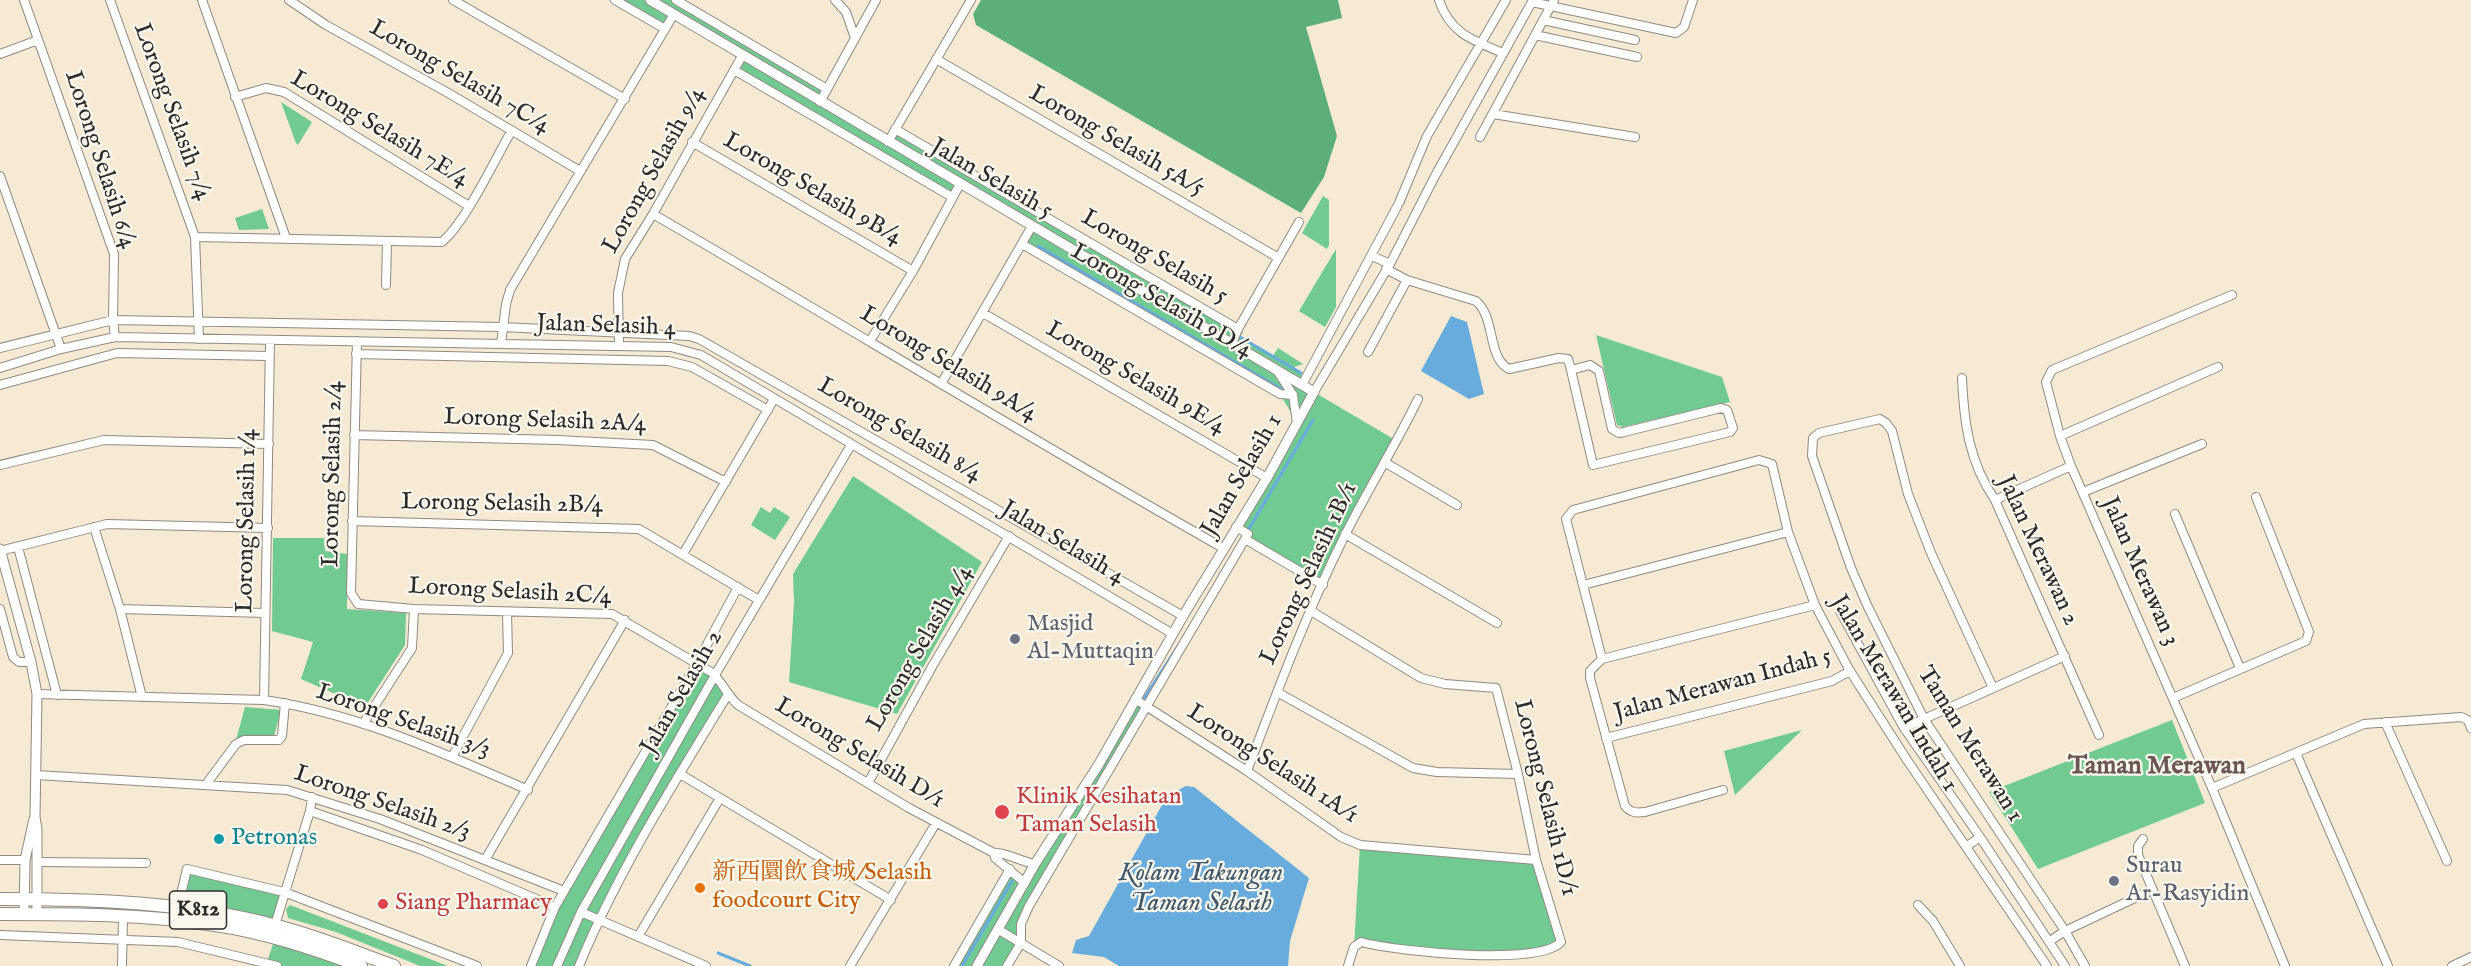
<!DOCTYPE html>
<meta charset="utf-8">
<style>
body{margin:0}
canvas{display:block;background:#f6ead4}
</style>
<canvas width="2471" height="966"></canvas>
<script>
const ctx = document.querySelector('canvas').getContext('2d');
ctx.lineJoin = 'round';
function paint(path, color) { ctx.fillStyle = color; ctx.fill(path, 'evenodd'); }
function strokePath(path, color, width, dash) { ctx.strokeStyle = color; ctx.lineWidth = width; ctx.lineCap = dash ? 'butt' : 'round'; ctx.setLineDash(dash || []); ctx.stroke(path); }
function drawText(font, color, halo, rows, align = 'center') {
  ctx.font = font + ' "IM FELL English","Noto Serif SC",serif'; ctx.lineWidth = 4.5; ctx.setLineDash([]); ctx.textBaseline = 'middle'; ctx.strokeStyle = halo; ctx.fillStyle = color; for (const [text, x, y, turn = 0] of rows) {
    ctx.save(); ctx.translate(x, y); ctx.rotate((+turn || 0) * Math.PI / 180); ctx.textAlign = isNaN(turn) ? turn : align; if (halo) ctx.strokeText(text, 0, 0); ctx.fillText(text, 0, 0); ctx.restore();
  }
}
paint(new Path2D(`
 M615,0H676L827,89L820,102L887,142L895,129L1243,332L1240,337L1273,356L1278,348L1303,364L1294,367L1301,373L1302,385L1397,441L1323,585L1245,539L1248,534L1236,527L1297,423L1280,394L1022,244L1032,226L960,184L952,197L734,70L742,56L674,14L665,29Z
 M281,102L312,122L298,145L296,143Z
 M1323,196L1329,200V245L1327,249L1302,233Z
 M262,209L269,229L239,230L235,218Z
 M1336,249V307L1325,327L1299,311Z
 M1596,335L1722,377L1730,402L1623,427L1617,425Z
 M853,476L982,562L897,714L789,682L794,603L793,574Z
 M761,507L770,513L774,507L790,517L775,540L751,525Z
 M273,538H324L325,551L347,554V609L406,613L405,645L365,707L301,679L313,642L272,631Z
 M697,663L715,675L727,696L598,919L596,918L578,966H531L555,907Z
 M1135,699L1145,705L1021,924V943L1007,966H954L1010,869L1024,882Z
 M245,707L281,710L273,740H236Z
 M2172,720L2205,803L2038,869L1989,792Z
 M1802,730L1735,795L1724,751Z
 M1360,845L1536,860L1561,942C1540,966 1399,952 1361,942L1354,947Z
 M187,869L284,892L275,925L178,907Z
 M290,905L448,966H420L336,932L288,918L286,909Z
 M275,938L361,966H277L267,962Z`), '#70ca91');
paint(new Path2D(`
 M981,0H1338L1342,18L1306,27L1337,136L1324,177L1301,213L976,25L973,14Z`), '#5cae7b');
paint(new Path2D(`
 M1451,316L1467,322L1484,394L1469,399L1421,371Z
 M1186,786L1194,787L1309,878L1290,941L1288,966H1119L1104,957L1072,953L1076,940L1089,936L1167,796Z`), '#68abdd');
strokePath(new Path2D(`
 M1038,246L1281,389
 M1169,293L1224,325
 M1240,337L1301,373
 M1247,532L1313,420
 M1141,703L1178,646
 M718,953L750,966
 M962,966L1012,881`), '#68abdd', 3);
const minor = new Path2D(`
 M24,0L114,254L113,320L115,337
 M110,0L195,237L199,339
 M202,0L286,238
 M289,0L326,25L450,94L580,171
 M453,0L625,99
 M615,0L665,29
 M676,0L827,89
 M835,0L846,12L855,38
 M1439,0C1450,33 1472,40 1503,53
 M1532,2L1676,33L1684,27L1693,0
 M1543,20L1635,40
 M1535,35L1637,57
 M0,54L38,40
 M936,59L1277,257
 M734,70L952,197
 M235,97L266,88L284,92L469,206
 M820,102L876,0
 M1493,114L1635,137
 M895,129L1238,329
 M1480,137L1554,0
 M692,142L913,271
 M888,142L971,0
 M0,176L61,349
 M653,214C844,325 1032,440 1223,548
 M195,237L442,242C466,222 495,159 512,130
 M1022,244L1280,394L1293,395
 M1372,256L1390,264
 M1386,269L1407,280L1476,301C1496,318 1487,358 1509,369L1559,358L1568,359L1571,370L1590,365L1599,371L1612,429L1619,433L1624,432L1721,408L1727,410L1733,428L1730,432L1593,465L1571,370
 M386,285L387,241
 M983,313L1267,478
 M357,341L351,593L358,604L414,609L612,614L711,672C721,680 727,695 738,705L909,808L994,853C1007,852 1021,862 1035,864
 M870,341L913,271L960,184
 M1232,343L1238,329L1299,222
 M501,344L506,304L510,290L674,14
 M619,345L618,293L625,259L653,214L742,56
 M0,348L113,320L502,327L689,336L699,339L1183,616
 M1368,352L1407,280
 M356,354L668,361L692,367L768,410
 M0,368L61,349L115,337L671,347L701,355L1173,634
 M1278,372L1293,395L1297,423
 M1962,378C1964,423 1969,462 1995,500L2099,735
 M941,384L1032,226
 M0,385L117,353L269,356
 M1302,385L1399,203L1427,136L1506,0
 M1314,392L1390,264L1435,176L1533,0
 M354,435L558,440L653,445L726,482
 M2060,436L2218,367
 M1386,463L1457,505
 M0,465L104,440L269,444
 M2083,492L2202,444
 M1995,500L2071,466
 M2175,514L2240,668
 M352,521L639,529L759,600
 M94,527L120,609L142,697
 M1345,534L1497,623
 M1245,539L1323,585
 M18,547L57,695
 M0,551L107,524L268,528
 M683,554L774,399
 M1583,585L1788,532
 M0,609L13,657L19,662H31
 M120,609L265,613
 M1311,611L1421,678L1445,684L1496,688L1518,774L1536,860L1561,942C1540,966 1399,952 1361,942L1354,947L1348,966
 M1840,611L1904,728L1980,837L2065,966
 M1602,659L1566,519L1573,510L1759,460L1772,464L1788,532L1815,605L1850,671L1907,760L2047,966
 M1993,688L1931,553L1908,494L1892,431L1886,423L1880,419L1819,433L1813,438L1812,456L1851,568L1868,607L1924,719L2065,931L2085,966
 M1277,692L1413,768L1437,772L1518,774
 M37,694L264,700C356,713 443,753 528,790
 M2173,698L2306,641L2309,632L2256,497
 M1135,699L1247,771L1341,837L1360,845L1536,860
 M264,700L270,341
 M2385,722L2447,861
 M363,724L412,648L414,609
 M1904,728L2065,656
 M1606,738L1832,681L1850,671
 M2296,753L2388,966
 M452,757L508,653L507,612
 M1247,771C1277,692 1307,611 1345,535C1368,489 1396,445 1418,399
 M680,774L891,900
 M36,775L287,790L380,819L564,891
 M207,783L236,744L244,740H279L282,736L285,703
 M868,783L933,665L1009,536
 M2212,788L2071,466L2060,436L2046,382L2052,370L2232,295
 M1723,790L1645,812C1636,813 1631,813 1625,806L1590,678V671L1602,659L1815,605
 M310,811L422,850L555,907
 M2143,839L2138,846V855L2185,966
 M1966,847L1980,837
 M994,853L995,858L1025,883
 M0,860H25
 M485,860L625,620
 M37,862L146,863
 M1918,905L1933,921L1960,966
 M178,907L187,869L284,892L477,966
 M581,912L706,966
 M275,925L310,811L312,797
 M999,930L1059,966
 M0,935L178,942L277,966
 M639,935L720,798
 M2050,941L2065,931L2152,890
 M122,966L123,917
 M531,966L555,907L697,663L738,587
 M557,966L581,912L715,675L851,445
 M579,966C618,871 674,783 727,696
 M850,966L936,823
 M954,966L1010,869
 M1007,966L1021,943V924L1029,906L1248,534L1236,527
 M2285,966L2212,788L2364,724L2461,717L2468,720L2471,728
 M2452,966L2471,957`);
const tertiary = new Path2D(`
 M650,0L1314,392L1267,478L1183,616L1099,764L1035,864L977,966
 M0,549L31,662L37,694L35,817L37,829V914
 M24,914L25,860L34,819`);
const primary = new Path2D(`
 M0,899C92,899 188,902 277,926C317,936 355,952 394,966
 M0,914C71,914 144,914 215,925C265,932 314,949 361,966`);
strokePath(minor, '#908a80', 10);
strokePath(tertiary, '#908a80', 11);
strokePath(primary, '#908a80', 14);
strokePath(minor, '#fff', 8);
strokePath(tertiary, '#fff', 9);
strokePath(primary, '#fff', 12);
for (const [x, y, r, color] of [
 [1015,639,6,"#6b7280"],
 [1002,812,8,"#e0444e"],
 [219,839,6,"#0f9aa8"],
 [2114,881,6,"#6b7280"],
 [700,888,6,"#e8710a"],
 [383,904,6,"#e0444e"]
]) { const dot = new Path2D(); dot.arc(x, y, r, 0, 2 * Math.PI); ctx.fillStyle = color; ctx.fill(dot); strokePath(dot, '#fbf7ec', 2); }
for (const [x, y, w] of [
 [198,910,57]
]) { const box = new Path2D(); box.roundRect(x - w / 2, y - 19, w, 38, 4.5); ctx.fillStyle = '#fbf7ec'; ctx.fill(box); strokePath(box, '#2b2b2b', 1.5); }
drawText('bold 22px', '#2b2b2b', null, [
 ["K812",198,910]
]);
drawText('24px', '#2b2b2b', '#fbf7ec', [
 ["Lorong Selasih 7C/4",459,78,30],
 ["Lorong Selasih 7/4",171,112,70],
 ["Lorong Selasih 7E/4",379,130,31],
 ["Lorong Selasih 5A/5",1116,142,30],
 ["Lorong Selasih 6/4",99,160,72],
 ["Lorong Selasih 9/4",655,171,-61],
 ["Jalan Selasih 5",991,180,30],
 ["Lorong Selasih 9B/4",812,190,30],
 ["Lorong Selasih 5",1154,258,30],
 ["Lorong Selasih 9D/4",1161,302,30],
 ["Jalan Selasih 4",606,327,2],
 ["Lorong Selasih 9A/4",948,365,31],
 ["Lorong Selasih 9E/4",1135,379,30],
 ["Lorong Selasih 2A/4",545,422,2],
 ["Lorong Selasih 8/4",899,431,30],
 ["Lorong Selasih 2/4",334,474,-89],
 ["Jalan Selasih 1",1243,476,-60],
 ["Lorong Selasih 2B/4",502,505,1],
 ["Lorong Selasih 1/4",248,521,-89],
 ["Jalan Selasih 4",1062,544,31],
 ["Jalan Merawan 2",2037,551,65],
 ["Jalan Merawan 3",2139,572,66],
 ["Lorong Selasih 1B/1",1310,574,-65],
 ["Lorong Selasih 2C/4",510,593,3],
 ["Lorong Selasih 4/4",921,649,-60],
 ["Jalan Merawan Indah 5",1723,686,-15],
 ["Jalan Selasih 2",683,693,-60],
 ["Jalan Merawan Indah 1",1893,694,59],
 ["Lorong Selasih 3/3",403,722,19],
 ["Taman Merawan 1",1969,745,58],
 ["Lorong Selasih D/1",859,754,31],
 ["Lorong Selasih 1A/1",1272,765,33],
 ["Lorong Selasih 1D/1",1544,798,76],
 ["Lorong Selasih 2/3",382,804,19]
]);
drawText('24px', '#5b616d', '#fbf7ec', [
 ["Masjid",1027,625],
 ["Al-Muttaqin",1027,653],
 ["Surau",2126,867],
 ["Ar-Rasyidin",2126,895]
], 'left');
drawText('24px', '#be3a42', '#fbf7ec', [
 ["Klinik Kesihatan",1016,798],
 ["Taman Selasih",1016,826],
 ["Siang Pharmacy",395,904]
], 'left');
drawText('24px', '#0d838f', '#fbf7ec', [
 ["Petronas",231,839]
], 'left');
drawText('24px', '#c56008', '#fbf7ec', [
 ["新西圜飲食城/Selasih",712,874],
 ["foodcourt City",712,902]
], 'left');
drawText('bold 26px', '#6a5652', '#fbf7ec', [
 ["Taman Merawan",2157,768]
]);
drawText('italic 26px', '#405869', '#fbf7ec', [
 ["Kolam Takungan",1201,875],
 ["Taman Selasih",1201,905]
]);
</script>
